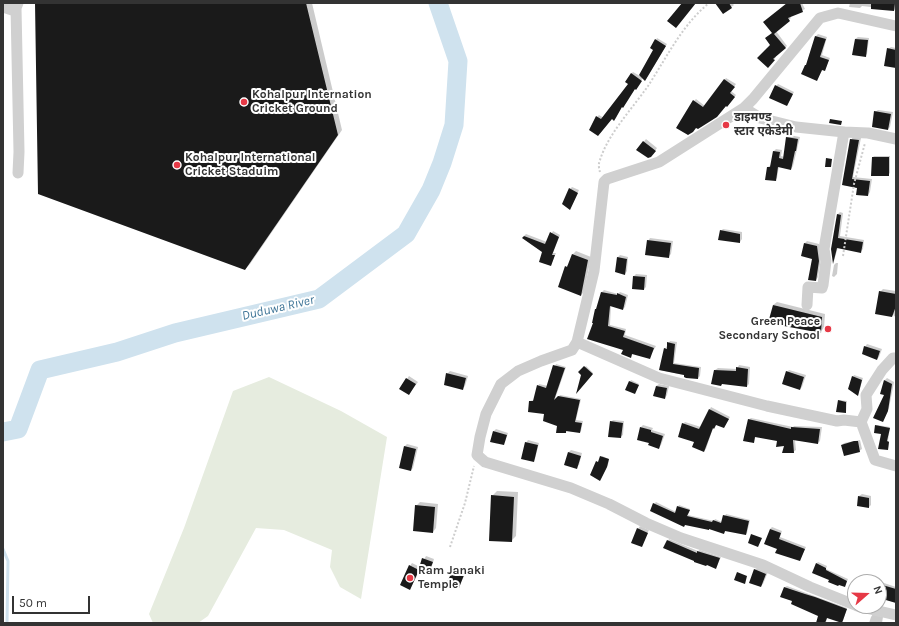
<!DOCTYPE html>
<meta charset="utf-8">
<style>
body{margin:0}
#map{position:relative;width:899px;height:626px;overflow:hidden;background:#fff;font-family:Karla,sans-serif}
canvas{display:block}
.frame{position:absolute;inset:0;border:4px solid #333;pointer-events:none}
.north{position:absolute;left:847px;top:574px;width:40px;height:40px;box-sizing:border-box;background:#fff;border:1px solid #adadad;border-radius:50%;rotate:70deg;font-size:11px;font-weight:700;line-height:16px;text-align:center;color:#333}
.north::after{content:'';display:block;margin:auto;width:14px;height:18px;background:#e63946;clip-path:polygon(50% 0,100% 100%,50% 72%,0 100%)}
.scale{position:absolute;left:12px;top:596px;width:78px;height:18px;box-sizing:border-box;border:2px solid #333;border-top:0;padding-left:5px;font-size:12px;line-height:14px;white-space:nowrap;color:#333;-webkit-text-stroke:3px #fff;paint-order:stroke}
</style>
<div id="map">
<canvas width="899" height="626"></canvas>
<div class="frame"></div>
<div class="north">N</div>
<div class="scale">50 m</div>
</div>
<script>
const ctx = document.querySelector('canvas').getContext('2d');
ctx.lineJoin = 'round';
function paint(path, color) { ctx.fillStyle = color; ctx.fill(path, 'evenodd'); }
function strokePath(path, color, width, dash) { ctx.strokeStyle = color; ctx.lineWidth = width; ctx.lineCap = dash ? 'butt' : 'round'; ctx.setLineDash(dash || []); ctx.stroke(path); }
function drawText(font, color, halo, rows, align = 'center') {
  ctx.font = font + ' Karla,"Noto Sans Devanagari",sans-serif'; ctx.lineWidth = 4; ctx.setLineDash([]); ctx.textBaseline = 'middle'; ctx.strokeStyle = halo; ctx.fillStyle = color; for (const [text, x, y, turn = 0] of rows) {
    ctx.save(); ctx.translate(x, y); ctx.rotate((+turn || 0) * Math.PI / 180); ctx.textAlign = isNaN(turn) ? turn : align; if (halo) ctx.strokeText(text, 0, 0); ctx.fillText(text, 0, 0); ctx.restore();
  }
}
paint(new Path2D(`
 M269,377L341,411L387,437L361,599L340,587L330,567L332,550L284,530L256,528L208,616L198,623H153L149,614L184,528L233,391Z`), '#e6ecdf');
paint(new Path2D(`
 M36,3H312L342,130L250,264L245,269Z
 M718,3H732L734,5L723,13Z
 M788,3H802L805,9L790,16L791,18L776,31L787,46L775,56L776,57L768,67L773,32Z
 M850,3H896V10L862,6L860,8L849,7Z
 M818,34L827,37L822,55L830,58L826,67L824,70L823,69L817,79L806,65L816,36Z
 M858,37L869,38L867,54L865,56L855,39Z
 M657,38L667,44L646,79L643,78L622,106L616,118L614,120L612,118L600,133L597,117L599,115L604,118L630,84L631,74L633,72L640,76L654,49L652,48Z
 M891,47L896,48V67L888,49Z
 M726,78L736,84L731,91L736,95L729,104L698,128L694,101L696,99L705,106Z
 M778,84L794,92L787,105L776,86Z
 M878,110L893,112L890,127L888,129L875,112Z
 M789,135L800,137L793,166L791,169L779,166L777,178L775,180L768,167L771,165L774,151L776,149L782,150L781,156L785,157L787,137Z
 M853,137L861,138L853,177L872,179L870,192L868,195L858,188L843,185L851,140Z
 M646,139L657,148L653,154L638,149Z
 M874,156H890V173L888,175L873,157Z
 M572,187L579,190L570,209V189Z
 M840,212L843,213L840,236L864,240L863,249L860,252L838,247L834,261L832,249L838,214Z
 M723,229L742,232V239L740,242L721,231Z
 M553,231L560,235L553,253H556L551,265L543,251L524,236L526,234L547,242Z
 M650,238L673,241L671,254L669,256L648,241Z
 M807,241L819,244L821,258L818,277L816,280L814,258L805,243Z
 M576,251L591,257L584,292L581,295L566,267L569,264L573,254Z
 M620,255L628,257L627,271L625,274L616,271L618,257Z
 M836,263H838L837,274L834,277L832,276L834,265Z
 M636,274L647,275L646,287L644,289L634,276Z
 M883,289L896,291V317L894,316L893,314L892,316L880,292Z
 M604,290L618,294L620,292L628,295L625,307L623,309L611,305L610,325L626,329L625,335L656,346L649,358L633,353L631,357L595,323L602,292Z
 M777,302L825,314L824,328L820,332L773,305Z
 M670,341L677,342L674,363L701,367L700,376L698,378L660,370L665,349Z
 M867,344L882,349L879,357L877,359L865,347Z
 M556,364L566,367L554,402L560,395L581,399L576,420L583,421L581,431L580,432L567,431L566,432L530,401L534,400L539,384L548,386Z
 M739,365L750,367L749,384L747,386L715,370L718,368L737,369Z
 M586,366L593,373L578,390L582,375L580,372Z
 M789,370L806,375L802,387L800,389L787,372Z
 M450,371L468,376L465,386L463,388L447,374Z
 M854,375L863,378L858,395L853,377Z
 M409,376L418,382L409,394L401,388Z
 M887,378L894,382L889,408L882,421L886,395L881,393L885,380Z
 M631,380L639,384L635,392L626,390Z
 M659,384L669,386L667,395L665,398L656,386Z
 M839,400L847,401L846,412L838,401Z
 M711,407L730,417L724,427L717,424L713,428L706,449L704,451L696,442L683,424L685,422L701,427Z
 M751,418L793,427L794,426L822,427L820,441L818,443L795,440L796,450L793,452L778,440L756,436L753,442L748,420Z
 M613,420L624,421L623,435L620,437L611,422Z
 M643,425L653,428L652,430L665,434L661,445L659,448L641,427Z
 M877,425L890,427L888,441H889L888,449L882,434L876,426Z
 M496,429L508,433L505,442L503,444L494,431Z
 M528,440L539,443L535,459L533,461L526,443Z
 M860,440L862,449L859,451L842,445L844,443Z
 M407,444L418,447L413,468L411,470L400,467L405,446Z
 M571,450L582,453L579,465L576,467L565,464L569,452Z
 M602,456L609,459L608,465L601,479L597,462H599Z
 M497,491L518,492L516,536L511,541L492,496Z
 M862,494L871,496V505L869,507L859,496Z
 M420,502L438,504L436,528L433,532L416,506Z
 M656,502L676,512L679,505L690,509L688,515L714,521L715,519L722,522L726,514L750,520L747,533L746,534L726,530L724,533L710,528L708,529L654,504Z
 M640,526L649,530L641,546L638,529Z
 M772,527L782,531L780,537L806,547L800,560L778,549L770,529Z
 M669,539L698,551L700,550L721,557L717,566L707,564L668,541Z
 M426,556L434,559L431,569L429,571L421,568L410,589V566L412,563L420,567Z
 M818,562L827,566L826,569L848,579L846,584L845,586L830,580L816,564Z
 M456,568L466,573L458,587L454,570Z
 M757,568L768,572L763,584L761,586L755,570Z
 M875,580L896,587V603L879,597V582H873Z
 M787,586L847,608L843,621L827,617L826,623H817L820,615L794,601L785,587Z
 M873,614L883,617L882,623H869L871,617Z`), '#0003');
strokePath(new Path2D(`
 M3,549L8,561L7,623`), '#cfe2ee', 3);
strokePath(new Path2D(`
 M3,432L18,429L40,370L117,352L175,333L319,299L406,234L431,190L442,163L454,125L458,61L438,3`), '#cfe2ee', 19);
paint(new Path2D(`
 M35,3H306L338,135L245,270L38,194Z
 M682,3H696L676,28L667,21Z
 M715,3H729L732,8L723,14Z
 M787,3H800L803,12L788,18L790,21L774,34L786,48L773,59L775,60L768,68L757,58L770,45L765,38L772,33L763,22Z
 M871,3H895L894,11L871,9Z
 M815,36L826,39L820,57L829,60L825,71L822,70L817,81L801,74L805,65H806Z
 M655,39L666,46L645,81L639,75L653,50L650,48Z
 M855,39L868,40L866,57L852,55Z
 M887,48L896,50V68L884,66Z
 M631,73L642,81L636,90L635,89L623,108L622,107L614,121L612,119L598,136L589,130L596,116L601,119L628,84L625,82Z
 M724,79L735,87L730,93L735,97L727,107L726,106L717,117L698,129L696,128L693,132L688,135L676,128L693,100L703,107Z
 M775,85L793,94L787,106L769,98Z
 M874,111L891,114L888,130L872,127Z
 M830,119L842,121L841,125L829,123Z
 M786,137L798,139L796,151H795L791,170L778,167L776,181L765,180L767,167H770L773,151L780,152L779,158L783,159Z
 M850,139L859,140L852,179L870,181L868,196L856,195L857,188L842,185Z
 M643,141L656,151L651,157L648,158L636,150Z
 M872,157H889V176H871Z
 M826,158L832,159L831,167H825Z
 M569,188L578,193L570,210L562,204Z
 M837,214L841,215L838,238L863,242L861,253L837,248L833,264L831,249Z
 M720,230L740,234V243L718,240Z
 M550,232L559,237L552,255H555L551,266L539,262L542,252L522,238L524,236L545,244Z
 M647,240L671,243L669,258L645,255Z
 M804,243L817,246L819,261L816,281L808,280L812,259L801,256Z
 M572,254L588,260L581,296L558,287L565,266L567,267Z
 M617,257L627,259L625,275L615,272Z
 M633,276L645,277L644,290L632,289Z
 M879,291L896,294V306L892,317L875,314Z
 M601,292L617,295V293L626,297L623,310L610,306L608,326L625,331L623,337L654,348L650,359L632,354L631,358L621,354L623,350L587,339L593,323H592L595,309H596Z
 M773,305L822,317L821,333L768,323Z
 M667,342L675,344L673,364L699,368L698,379L686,378L684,377V375L659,370L664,348L667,349Z
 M864,346L880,351L877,360L862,354Z
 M553,365L565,368L554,400L558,396L580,400L575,422L582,423L580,433L566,431V433H556L557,426L543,421L544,414L528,412L529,401H533L537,385L546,388Z
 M584,366L593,374L576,394L581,375L578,372Z
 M736,367L748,369L747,387L722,384L721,386L711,384L714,370L736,371Z
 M786,371L804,377L800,390L782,384Z
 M446,373L466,378L463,390L444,385Z
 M852,376L862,380L858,396L848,389Z
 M406,378L416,384L409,395L399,389Z
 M884,380L892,384L888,411L883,422L873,418L884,395L880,394Z
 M629,381L639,385L635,394L625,390Z
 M656,386L667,388L665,399L653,396Z
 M838,400L846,402V413L836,412Z
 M709,409L729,419L724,428L716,425L714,429L713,428L704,452L692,447L694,442L678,437L682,423L699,429Z
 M748,419L791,429V427L820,429L818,444L793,440L794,453H782L784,446L776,447L777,441L755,437L754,443L743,441Z
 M610,421L623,423L621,438L608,437Z
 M875,425L890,428L887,441L889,442L888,450L878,449L881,434L874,433Z
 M640,427L651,430V432L663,436L659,449L648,445L649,443L637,440Z
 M493,431L507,435L504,445L490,442Z
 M854,441H858L860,452L844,456L841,445Z
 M525,442L538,445L534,462L521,459Z
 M404,446L416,449L411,471L399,468Z
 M568,452L581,456L577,469L564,465Z
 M600,456L609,459L607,467L600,481L590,475L596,461L598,462Z
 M491,495L514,497L512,542L489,541Z
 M858,496L869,498V508L857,506Z
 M653,503L675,513L677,506L690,510L687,516L712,522L713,520L721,523L723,515L749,521L746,535L725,531L724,534L709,529V530L685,525L684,527L650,511Z
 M415,505L435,507L433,533L413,531Z
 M637,528L648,533L642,547L631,543Z
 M770,529L781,533L779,539L805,549L800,561L775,553L777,549L764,544Z
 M751,534L762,538L758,547L748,543Z
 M667,540L697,553V551L720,558L716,569L707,565L706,566L694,562V561L663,548Z
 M422,558L433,562L429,572L419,568Z
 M816,563L826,568V570L847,581L845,587L839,585L838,586L828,582L829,580L812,573Z
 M409,565L419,570L410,590L400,585Z
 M754,569L766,574L761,587L749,583Z
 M453,570L464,575L459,588L447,582Z
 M737,572L747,576L745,584L734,580Z
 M879,584L896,589V603L879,598Z
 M784,587L805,594L815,597L847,609L842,623L827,618L825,623H816L818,616L791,604L792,601L780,597Z`), '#1a1a1a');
strokePath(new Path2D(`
 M600,172C599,169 598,164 600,160C608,134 632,109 648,86C667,57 682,25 709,3
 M843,256L854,184L865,143
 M450,547L465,503L474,466`), '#cdcdcd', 2, [2, 2]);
strokePath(new Path2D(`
 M3,7L12,10L16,8L18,3
 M16,8L19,152L18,173
 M744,108L760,118L796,127L844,132L868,133L896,139
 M807,305L808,287L822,288L823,285L826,261L824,249L844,132
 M577,342L659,378L767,406L837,421L844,420L861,422L867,409L866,395L882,370L893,358H896
 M861,422L875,460L896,466
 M855,605L810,587L763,565L681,538L646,523L609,504L571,488L485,462L477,455L480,437L486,414L501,384L518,371L541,361L572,350L577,342L594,271L604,182L607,179L659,162L744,108L753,99L820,18L838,13L896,26
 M857,606L896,615`), '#d0d0d0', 11);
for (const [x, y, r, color] of [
 [244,102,4,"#e63946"],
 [726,125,4,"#e63946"],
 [177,165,4,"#e63946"],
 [828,329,4,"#e63946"],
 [410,578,4,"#e63946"]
]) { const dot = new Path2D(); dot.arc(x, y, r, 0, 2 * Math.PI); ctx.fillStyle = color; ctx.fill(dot); strokePath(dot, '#fff', 1.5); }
drawText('bold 12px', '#333', '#fff', [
 ["Kohalpur Internation",252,95],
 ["Cricket Ground",252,109],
 ["डाइमण्ड",734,118],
 ["स्टार एकेडेमी",734,132],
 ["Kohalpur International",185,158],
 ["Cricket Staduim",185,172],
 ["Green Peace",820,322,"right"],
 ["Secondary School",820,336,"right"],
 ["Ram Janaki",418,571],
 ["Temple",418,585]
], 'left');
drawText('italic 13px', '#3f7597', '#fff', [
 ["Duduwa River",278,308,-13]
]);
</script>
